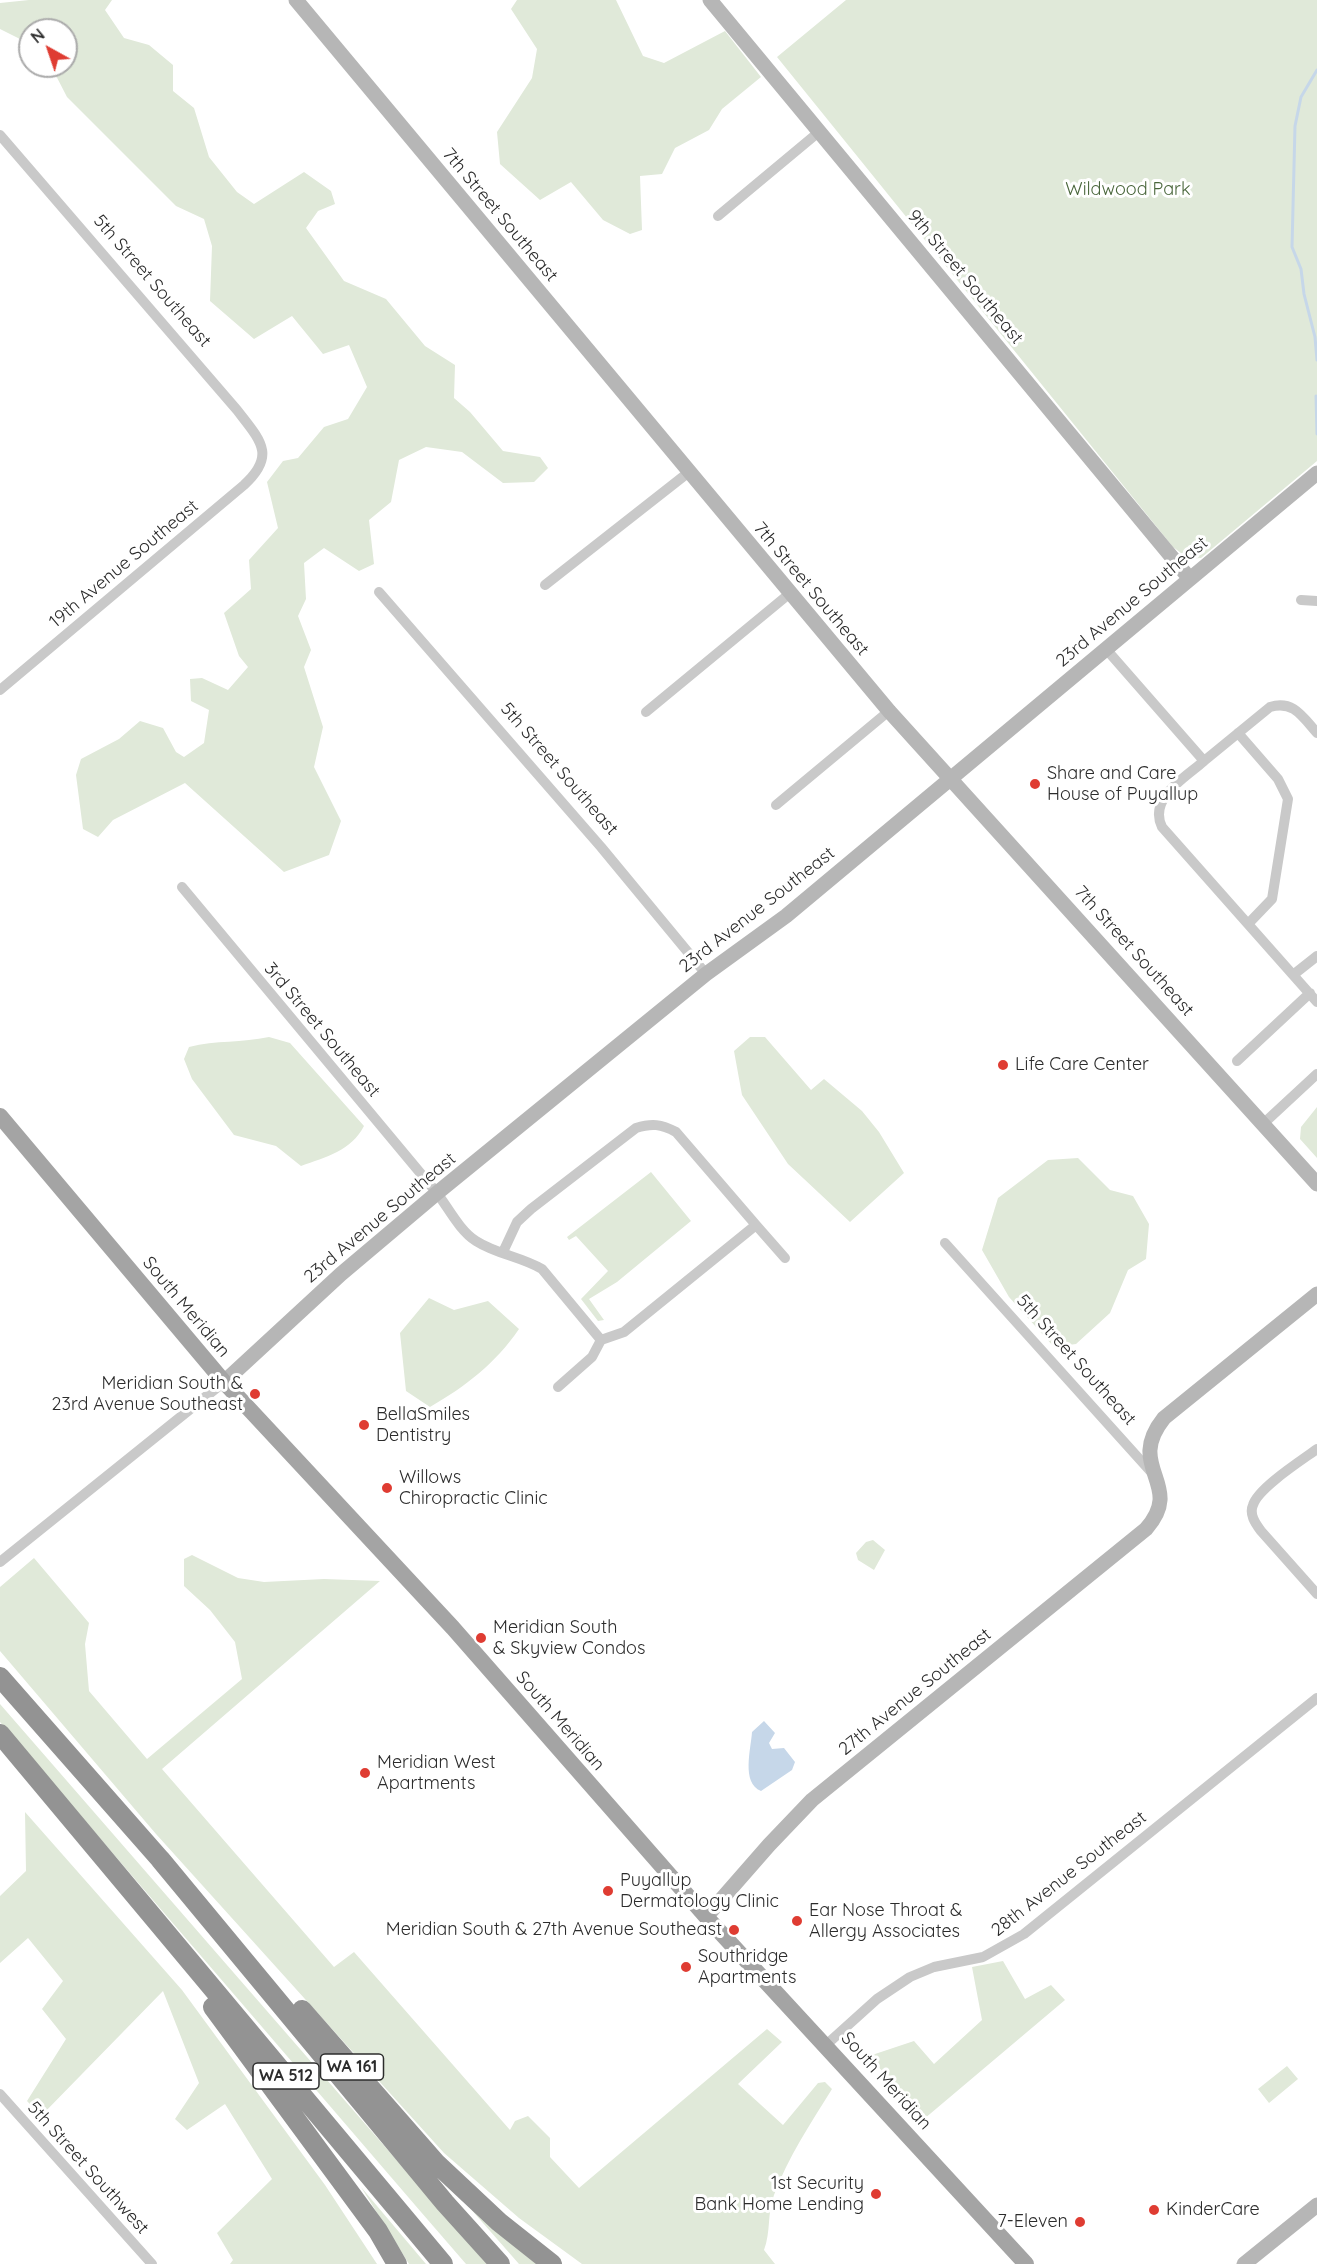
<!DOCTYPE html>
<style>
body{margin:0}
#map{position:relative;width:1317px;height:2264px;overflow:hidden;background:#fff;font-family:Quicksand,sans-serif}
canvas{display:block}
.north{position:absolute;left:18px;top:18px;width:60px;height:60px;box-sizing:border-box;background:#fff;border:2px solid #ababab;border-radius:50%;rotate:320deg;font-size:16px;font-weight:700;line-height:24px;text-align:center;color:#2c2c2c}
.north::after{content:'';display:block;margin:auto;width:21px;height:27px;background:#df3c32;clip-path:polygon(50% 0,100% 100%,50% 72%,0 100%)}
</style>
<div id="map">
<canvas width="1317" height="2264"></canvas>
<div class="north">N</div>
</div>
<script>
const ctx = document.querySelector('canvas').getContext('2d');
ctx.lineJoin = 'round';
function paint(path, color) { ctx.fillStyle = color; ctx.fill(path, 'evenodd'); }
function strokePath(path, color, width, dash) { ctx.strokeStyle = color; ctx.lineWidth = width; ctx.lineCap = dash ? 'butt' : 'round'; ctx.setLineDash(dash || []); ctx.stroke(path); }
function drawText(font, color, halo, rows, align = 'center') {
  ctx.font = font + ' Quicksand,sans-serif'; ctx.lineWidth = 6; ctx.setLineDash([]); ctx.textBaseline = 'middle'; ctx.strokeStyle = halo; ctx.fillStyle = color; for (const [text, x, y, turn = 0] of rows) {
    ctx.save(); ctx.translate(x, y); ctx.rotate((+turn || 0) * Math.PI / 180); ctx.textAlign = isNaN(turn) ? turn : align; if (halo) ctx.strokeText(text, 0, 0); ctx.fillText(text, 0, 0); ctx.restore();
  }
}
paint(new Path2D(`
 M29,0H112L105,10L124,38L149,45L173,65V91L194,108L209,157L237,192L254,204L304,172L331,191L335,204L318,211L306,228L344,281L386,299L425,346L455,365L454,398L470,412L503,451L540,457L548,468L534,482L503,483L462,452L426,447L399,460L391,502L369,520L374,564L359,571L324,548L304,563L306,599L298,616L311,650L304,667L323,727L314,767L341,821L329,855L284,872L185,783L113,820L98,837L83,829L76,775L81,759L119,739L140,721L163,728L176,752L184,757L204,743L209,710L191,701L190,679L202,678L228,690L248,667L239,656L224,613L251,589L249,560L278,528L267,482L283,461L298,458L324,427L348,419L367,387L349,345L323,354L292,316L254,339L210,301L212,246L204,219L176,206L67,97L51,66H66V30H30V44L0,29V3Z
 M517,0H616L643,56L664,63L725,31L761,77L722,109L709,130L675,148L662,174L640,176L642,230L630,234L603,220L571,182L540,200L500,164L497,132L532,78L537,49L511,9Z
 M846,0H1317V461L1201,558L1189,559L1173,547L777,57Z
 M269,1037L290,1043L364,1126C351,1151 326,1157 301,1166L276,1146L234,1135L192,1079L184,1059L189,1047C216,1040 242,1043 269,1037Z
 M750,1037H765L811,1090L824,1079L862,1111L879,1132L904,1173L850,1222L788,1164L742,1095L734,1051Z
 M1317,1107V1158L1300,1139L1301,1127Z
 M1078,1158L1110,1190L1133,1196L1149,1224L1146,1259L1128,1270L1110,1313L1076,1344L1054,1347L1009,1297L982,1250L998,1198L1048,1160Z
 M651,1172L691,1221L617,1282L589,1299L604,1320L598,1321L581,1299L608,1271L576,1236L569,1240L567,1237Z
 M429,1298L454,1310L488,1301L519,1329C495,1364 466,1386 430,1407L406,1391L400,1333Z
 M873,1540L885,1550L874,1570L858,1560L856,1553L866,1542Z
 M192,1555L238,1578L264,1582L324,1579L380,1581L162,1769L334,1967L354,1952L510,2130L515,2121L528,2116L550,2138V2157L579,2188L767,2029L782,2042L738,2084L783,2125L818,2083L825,2082L832,2089C811,2123 788,2157 774,2195C767,2213 771,2232 764,2250L775,2264H582L519,2218L444,2153L156,1834L0,1651V1587L34,1558L89,1623L85,1644L89,1691L147,1759L242,1679L235,1642L210,1610L184,1586V1559Z
 M0,1704L487,2264H466L421,2212L0,1722Z
 M25,1812L182,1990L325,2185L377,2264H230L233,2260L217,2233L272,2179L225,2104L187,2130L175,2119L199,2083L163,1991L41,2116L27,2101L66,2039L42,2009L63,1981L28,1938L0,1963V1896L26,1871Z
 M1003,1961L1025,1999L1051,1985L1065,2000L924,2119L869,2056L914,2041L934,2064L982,2020L972,1967Z
 M1287,2066L1298,2079L1269,2103L1258,2089Z
 M447,2182L541,2264H519Z
 M361,2187L426,2264H409Z`), '#e0e9d9');
paint(new Path2D(`
 M764,1721L775,1733L769,1743L772,1749L784,1748L795,1762L792,1770L761,1791C741,1783 751,1749 752,1732Z`), '#c6d7e9');
strokePath(new Path2D(`
 M1317,70L1301,97L1295,126L1292,247L1301,269L1304,294L1315,337L1317,360
 M1316,396L1317,434`), '#c6d7e9', 3);
strokePath(new Path2D(`
 M0,135L237,410C260,440 277,455 244,485L0,690
 M718,216L820,131
 M545,585L689,472
 M379,592L601,847L706,974
 M1301,600L1317,601
 M1106,649L1204,761C1185,778 1148,798 1162,827L1317,1002
 M646,712L789,594
 M1238,733L1278,779L1288,799L1272,899L1248,924
 M1204,761L1270,707C1293,700 1302,716 1317,733
 M776,805L889,711
 M182,887L437,1193C449,1209 460,1231 476,1241C496,1254 522,1257 542,1269L601,1340
 M1293,975L1317,956
 M1237,1061L1310,993
 M1263,1124L1317,1074
 M756,1225L785,1258
 M945,1243L1152,1473
 M503,1252L517,1222L531,1209L636,1128C652,1123 661,1124 676,1132L756,1225L624,1332L601,1340L592,1357L558,1387
 M1317,1449C1302,1460 1258,1488 1253,1505C1249,1514 1255,1523 1261,1531L1317,1594
 M0,1562L224,1382
 M826,2045L877,1999L910,1977L934,1967L983,1957L1024,1934L1317,1698
 M0,2094L152,2264`), '#c9c9c9', 10);
strokePath(new Path2D(`
 M296,0L889,711L1317,1184
 M710,0L1190,579
 M224,1382L341,1274L437,1193L706,974L786,916L1317,473
 M706,1917L769,1845L812,1800L1146,1529C1186,1484 1124,1468 1164,1418L1317,1294
 M1244,2264L1317,2205`), '#b6b6b6', 15);
strokePath(new Path2D(`
 M0,1116L224,1382L453,1628L709,1920L1026,2264`), '#a4a4a4', 16);
strokePath(new Path2D(`
 M0,1677L160,1859L445,2203L500,2264
 M0,1734L443,2264
 M213,2007L378,2231L397,2264
 M302,2010L436,2163L499,2222L552,2264`), '#939393', 20);
for (const [x, y, r, color] of [
 [1035,784,6,"#df3c32"],
 [1003,1065,6,"#df3c32"],
 [255,1394,6,"#df3c32"],
 [364,1425,6,"#df3c32"],
 [387,1488,6,"#df3c32"],
 [481,1638,6,"#df3c32"],
 [365,1773,6,"#df3c32"],
 [608,1891,6,"#df3c32"],
 [797,1921,6,"#df3c32"],
 [734,1930,6,"#df3c32"],
 [686,1967,6,"#df3c32"],
 [876,2194,6,"#df3c32"],
 [1154,2210,6,"#df3c32"],
 [1080,2222,6,"#df3c32"]
]) { const dot = new Path2D(); dot.arc(x, y, r, 0, 2 * Math.PI); ctx.fillStyle = color; ctx.fill(dot); strokePath(dot, '#fff', 2); }
for (const [x, y, w] of [
 [352,2067,63],
 [286,2076,66]
]) { const box = new Path2D(); box.roundRect(x - w / 2, y - 13, w, 26, 4.5); ctx.fillStyle = '#fff'; ctx.fill(box); strokePath(box, '#2c2c2c', 1.5); }
drawText('bold 16px', '#2c2c2c', null, [
 ["WA 161",352,2067],
 ["WA 512",286,2076]
]);
drawText('18px', '#49663b', '#fff', [
 ["Wildwood Park",1128,190]
]);
drawText('18px', '#2c2c2c', '#fff', [
 ["7th Street Southeast",500,215,50],
 ["9th Street Southeast",965,277,50],
 ["5th Street Southeast",152,281,49],
 ["19th Avenue Southeast",124,564,-40],
 ["7th Street Southeast",811,589,50],
 ["23rd Avenue Southeast",1132,602,-40],
 ["5th Street Southeast",559,769,49],
 ["23rd Avenue Southeast",757,910,-38],
 ["7th Street Southeast",1134,951,48],
 ["3rd Street Southeast",322,1030,50],
 ["23rd Avenue Southeast",380,1218,-40],
 ["South Meridian",186,1307,50],
 ["5th Street Southeast",1076,1360,48],
 ["27th Avenue Southeast",915,1692,-39],
 ["South Meridian",560,1721,49],
 ["28th Avenue Southeast",1069,1874,-38],
 ["South Meridian",886,2081,48],
 ["5th Street Southwest",88,2168,48]
]);
drawText('18px', '#2c2c2c', '#fff', [
 ["Share and Care",1047,774],
 ["House of Puyallup",1047,795],
 ["Life Care Center",1015,1065],
 ["Meridian South &",243,1384,"right"],
 ["23rd Avenue Southeast",243,1405,"right"],
 ["BellaSmiles",376,1415],
 ["Dentistry",376,1436],
 ["Willows",399,1478],
 ["Chiropractic Clinic",399,1499],
 ["Meridian South",493,1628],
 ["& Skyview Condos",493,1649],
 ["Meridian West",377,1763],
 ["Apartments",377,1784],
 ["Puyallup",620,1881],
 ["Dermatology Clinic",620,1902],
 ["Ear Nose Throat &",809,1911],
 ["Allergy Associates",809,1932],
 ["Meridian South & 27th Avenue Southeast",722,1930,"right"],
 ["Southridge",698,1957],
 ["Apartments",698,1978],
 ["1st Security",864,2184,"right"],
 ["Bank Home Lending",864,2205,"right"],
 ["KinderCare",1166,2210],
 ["7-Eleven",1068,2222,"right"]
], 'left');
</script>
